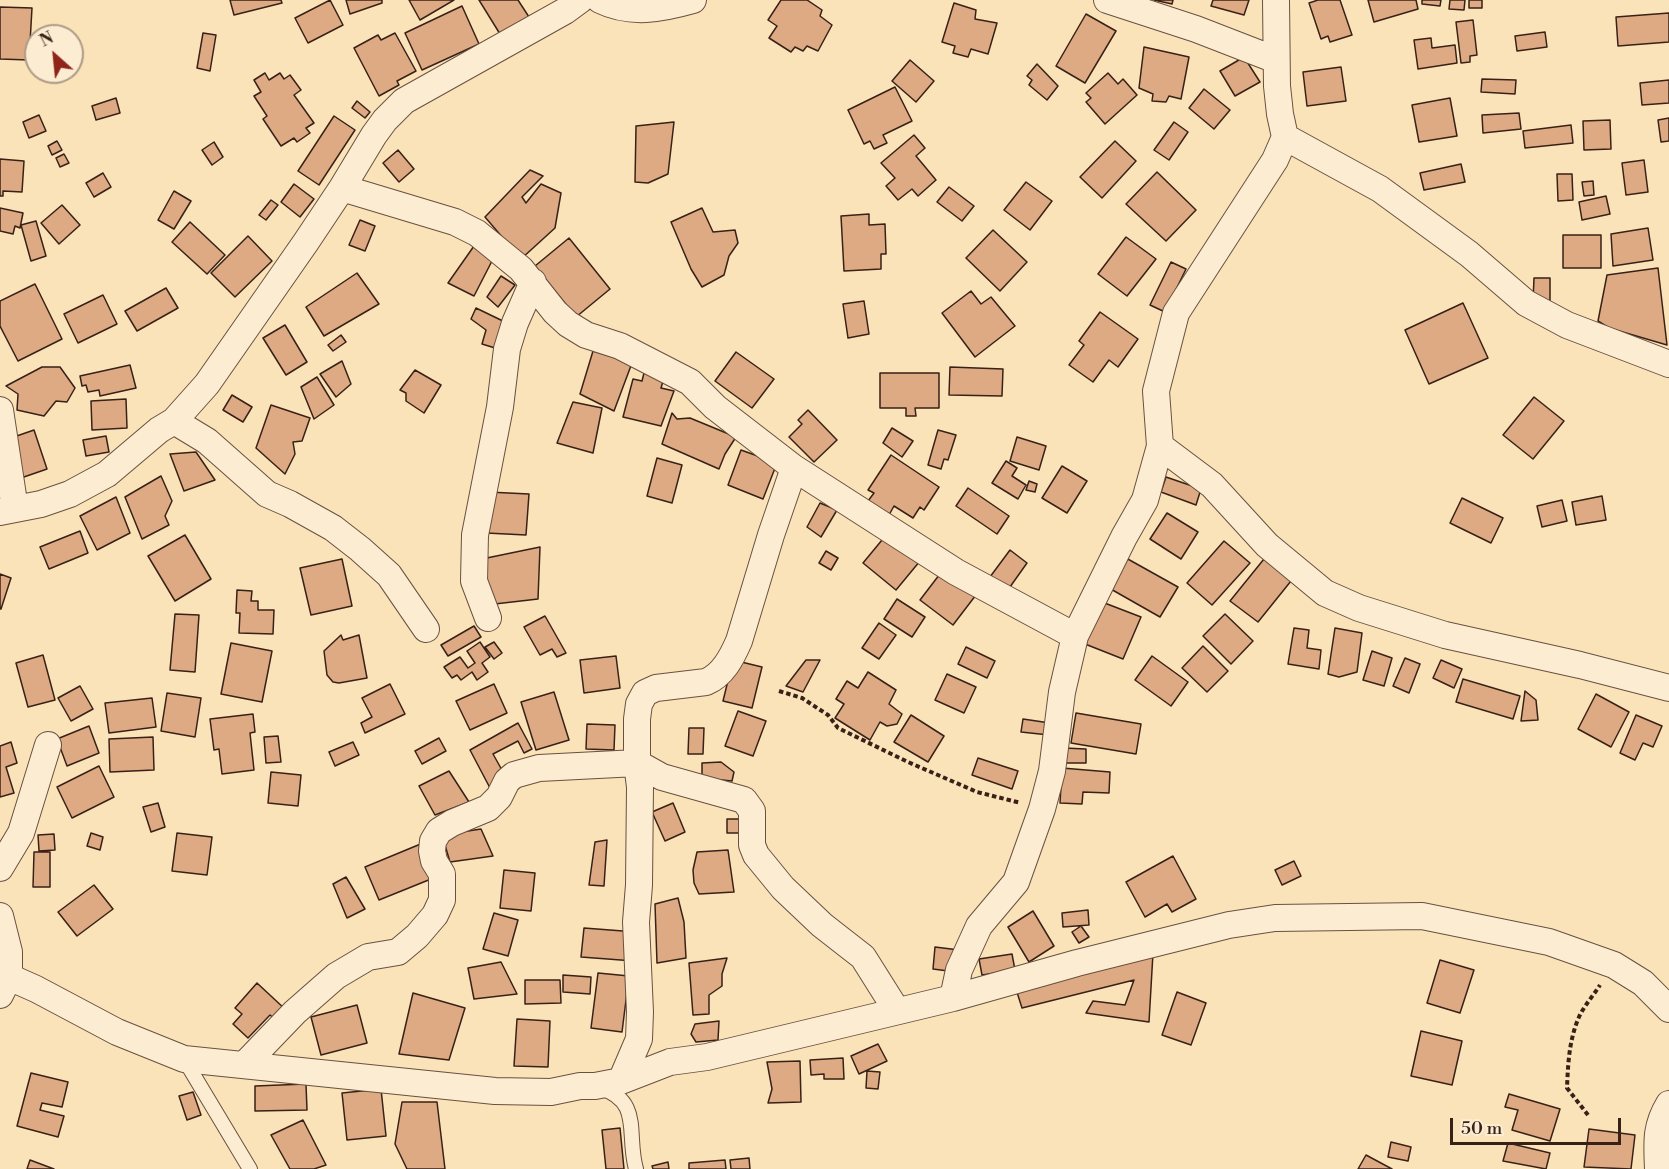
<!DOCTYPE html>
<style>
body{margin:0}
#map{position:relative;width:1669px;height:1169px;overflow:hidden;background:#fae2b9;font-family:"Libre Bodoni",serif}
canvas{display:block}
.north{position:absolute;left:24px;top:24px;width:60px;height:60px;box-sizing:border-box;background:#fcecd2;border:2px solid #ae9b87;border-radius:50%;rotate:333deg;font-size:16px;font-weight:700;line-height:24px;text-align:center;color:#382117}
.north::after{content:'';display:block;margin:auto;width:21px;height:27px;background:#8f2418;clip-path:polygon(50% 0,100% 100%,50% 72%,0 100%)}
.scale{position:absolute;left:1450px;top:1118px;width:171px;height:27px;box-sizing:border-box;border:3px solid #382117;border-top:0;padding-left:8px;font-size:18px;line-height:21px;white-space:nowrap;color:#382117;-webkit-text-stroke:4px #fcecd2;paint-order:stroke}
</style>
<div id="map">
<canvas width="1669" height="1169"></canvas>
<div class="north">N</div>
<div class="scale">50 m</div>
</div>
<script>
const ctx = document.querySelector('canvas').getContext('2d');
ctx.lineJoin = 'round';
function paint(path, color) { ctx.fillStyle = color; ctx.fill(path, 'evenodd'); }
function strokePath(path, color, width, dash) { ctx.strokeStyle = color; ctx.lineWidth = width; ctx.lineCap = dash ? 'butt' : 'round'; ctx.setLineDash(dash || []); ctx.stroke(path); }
const building = new Path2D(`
 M230,0H281L282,3L234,15Z
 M330,0L343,25L308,43L295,18Z
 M346,0H382V3L350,14Z
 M409,0H454L420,20Z
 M479,0H518L529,17L500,34Z
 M781,0H807L822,10L820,16L832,25L818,51L807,46L803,51L795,47L791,52L769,38L777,26L768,20Z
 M1154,0H1173L1172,4Z
 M1213,0H1249L1244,15L1211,6Z
 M1318,0H1340L1352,35L1330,42L1328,36L1321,39L1309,3Z
 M1368,0H1416L1418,9L1374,22Z
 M1422,0H1441L1440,6L1422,4Z
 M1450,0H1465L1464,10L1449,9Z
 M1469,0H1482V8H1469Z
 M954,3L976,10L975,19L997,23L988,54L971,49L968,57L953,53L955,46L942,42Z
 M462,6L479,44L422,70L405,33Z
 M0,7L32,8L29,60L0,59Z
 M1669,13V42L1618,46L1616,17Z
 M1086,14L1116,31L1085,83L1056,66Z
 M1473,20L1477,55L1470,56V62L1461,63L1456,22Z
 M1545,32L1547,47L1517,51L1515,36Z
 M203,33L216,35L210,71L197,68Z
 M395,33L416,71L397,81L399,85L379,96L354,48L378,35L381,40Z
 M1431,38L1432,48L1455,45L1457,63L1418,69L1414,40Z
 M1144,47L1189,57L1181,99L1169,96L1166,102L1152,101L1153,94L1139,88Z
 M1244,57L1260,82L1235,96L1220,71Z
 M910,60L934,81L916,102L892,81Z
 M1037,64L1058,86L1047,100L1029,85L1032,80L1027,76Z
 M1341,67L1346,101L1307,106L1303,72Z
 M265,73L269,80L280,73L284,79L290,75L301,90L294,95L314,123L306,128L310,133L297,142L294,138L281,146L263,119L267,116L254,96L261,92L254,80Z
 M1108,73L1118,84L1123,79L1137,95L1105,124L1086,102L1091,98L1086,93Z
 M1482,79L1516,80L1515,94L1481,92Z
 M1669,80V103L1642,105L1640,83Z
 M895,87L912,121L883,135L887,143L874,149L870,141L864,144L848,110Z
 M1204,89L1230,110L1214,129L1189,108Z
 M116,98L120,113L96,120L92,106Z
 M1450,98L1457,136L1419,142L1412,105Z
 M357,101L370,112L365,118L352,108Z
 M1519,113L1521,129L1483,133L1482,115Z
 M39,115L46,131L29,138L23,122Z
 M334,116L355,130L319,185L298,171Z
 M1669,118V141L1661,142L1658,120Z
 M1610,120L1611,149L1584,150L1583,121Z
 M674,122L668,174L648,183L635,182L636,126Z
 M1174,122L1188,132L1169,160L1154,150Z
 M1571,125L1573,143L1525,148L1523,131Z
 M914,135L925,148L916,156L936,180L918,196L912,189L898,200L886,186L895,178L881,163Z
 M57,141L62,150L52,155L48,146Z
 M1115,141L1136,161L1102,198L1080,177Z
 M214,142L223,157L212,165L202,150Z
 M398,150L414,169L399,182L383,163Z
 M64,154L69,163L60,167L56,158Z
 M0,159L24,161L22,192L3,191V196H0Z
 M1644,160L1648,192L1626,195L1622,163Z
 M1461,164L1465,182L1424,190L1420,173Z
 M530,170L543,176L522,197L526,203L541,184L561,193L555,228L521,259L485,217Z
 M1157,172L1196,210L1166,241L1126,204Z
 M103,173L111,187L94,197L86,183Z
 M1557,174H1572L1573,200L1558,201Z
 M1593,181L1594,195L1584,196L1582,182Z
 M1026,182L1052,201L1030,230L1004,210Z
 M294,184L314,199L300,217L281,202Z
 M949,187L974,206L962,221L937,202Z
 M174,191L191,201L174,229L158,220Z
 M1606,196L1610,214L1582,220L1579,202Z
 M271,200L278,205L266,220L259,215Z
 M62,205L80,225L59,244L41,223Z
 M0,208L23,213L20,228L15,226L13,234L0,231Z
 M702,208L713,232L735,230L738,243L729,256L724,275L702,287L691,269L671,222Z
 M869,214V225L885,224L886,254H881V269L844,271L841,216Z
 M360,220L375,226L365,251L349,245Z
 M36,221L46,256L31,261L21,225Z
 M190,222L225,255L207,274L172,242Z
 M1648,228L1653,260L1613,266L1611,234Z
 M993,230L1027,262L1000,291L966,258Z
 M1563,235H1601V268H1563Z
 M248,236L272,261L235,297L211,273Z
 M1126,237L1156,259L1127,296L1098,274Z
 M569,238L610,289L576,317L535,266Z
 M474,246L492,261L474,296L448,283Z
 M1171,262L1186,269L1165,312L1150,305Z
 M1658,268L1667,345L1609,328L1598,321L1607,275Z
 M357,273L379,304L324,336L306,307Z
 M501,276L515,285L498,307L487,297Z
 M1534,278H1550V301H1533Z
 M35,284L62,339L18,361L0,326V301Z
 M166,288L178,308L137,331L125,311Z
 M971,291L981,304L991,297L1015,326L975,357L942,313Z
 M103,295L117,324L78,343L64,314Z
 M864,301L869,334L848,338L843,304Z
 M1463,303L1488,358L1429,384L1405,330Z
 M476,308L507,323L495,348L482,344L486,330L471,319Z
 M1100,312L1138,339L1118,367L1109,360L1093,382L1069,365L1084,345L1079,341Z
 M285,325L307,362L286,375L263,338Z
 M341,335L346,342L333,351L328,345Z
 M593,351L632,363L614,411L580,394Z
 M736,352L774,379L752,408L715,381Z
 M342,361L351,384L336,397L320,374Z
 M130,365L136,388L100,396L99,390L88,392L86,385L82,386L80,376Z
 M42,367H60L75,388L67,402L56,401L44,416L17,410L18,394L6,386Z
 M950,367L1003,369L1002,396L949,395Z
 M415,370L441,385L424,413L406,401V393L400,390Z
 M644,373L664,378L661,388L674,391L661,426L623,417L633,379L642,381Z
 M880,373H939V408H915L916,416H906V408H880Z
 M317,377L334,405L314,419L301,387Z
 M232,395L252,407L243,422L223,410Z
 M1534,397L1564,421L1533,459L1503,435Z
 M126,399L127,428L92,430L91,401Z
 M573,402L602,408L593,453L557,443Z
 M271,405L310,418L302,441L293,442L295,454L285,474L256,448Z
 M808,410L837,440L814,462L789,437L802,424L798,420Z
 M672,413L677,419L690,418L736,437L725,454L719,469L662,444Z
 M892,428L913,441L902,457L883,443Z
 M34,430L47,469L21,478L8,439Z
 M938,430L956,435L948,460L944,459L941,469L928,465Z
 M106,436L109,452L86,456L83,440Z
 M1017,437L1046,446L1039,470L1010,461Z
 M741,450L777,463L763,499L728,485Z
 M196,452L215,480L184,491L170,454Z
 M891,455L939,487L924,510L920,507L913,518L894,506L889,515L868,501L874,493L868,490Z
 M657,458L682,465L672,503L647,496Z
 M1006,461L1017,468L1012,476L1026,485L1018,499L992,483Z
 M1062,466L1087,481L1067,513L1042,498Z
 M161,476L172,501L165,516L169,525L142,539L125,497Z
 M1166,477L1201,489L1196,505L1161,492Z
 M1029,481L1037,484L1035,492L1026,490Z
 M968,488L1009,516L997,534L956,506Z
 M488,492L529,494L526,535L486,533Z
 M1602,496L1606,520L1576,525L1572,502Z
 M116,497L130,533L97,550L80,516Z
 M1462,498L1503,518L1491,543L1450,523Z
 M1562,500L1567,521L1542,527L1537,506Z
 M820,503L837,510L821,537L807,527Z
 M1167,513L1198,532L1181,559L1150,539Z
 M80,531L88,553L49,569L40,547Z
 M887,534L920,561L896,590L863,563Z
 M185,535L211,579L175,601L148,556Z
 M1224,541L1250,563L1212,605L1187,583Z
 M540,547L538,599L486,605L477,560Z
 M1010,550L1027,563L1005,594L987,581Z
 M826,551L838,558L831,570L819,563Z
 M1126,558L1178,587L1160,617L1109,588Z
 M342,559L352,606L311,615L300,568Z
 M1264,559L1291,581L1258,622L1230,601Z
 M946,566L979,591L953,625L920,600Z
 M0,574L11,578L1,609H0Z
 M237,590L252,591L251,601H258V610H274L273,634L239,633L240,613H236Z
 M897,599L925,617L912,637L884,619Z
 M1102,602L1141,617L1123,659L1085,644Z
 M175,614L199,615L195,672L170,670Z
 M1225,614L1253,641L1231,664L1203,636Z
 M545,616L566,653L557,657L552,649L540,655L524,627Z
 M879,623L896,635L879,659L862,648Z
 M474,626L481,637L448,656L441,645Z
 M1294,628L1309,630L1307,648L1321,650L1319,669L1288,664Z
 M1335,628L1362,633L1357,672L1339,677L1328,674Z
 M341,635L343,640L359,635L367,678L339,683L333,682L327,675L324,651Z
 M480,642L490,657L482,663L488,672L477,680L472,672L461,680L457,675L452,678L444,667L460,657L468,668L475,663L467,651Z
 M494,642L502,653L494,659L485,647Z
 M231,643L272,651L262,702L221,694Z
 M1203,646L1228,671L1207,692L1182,668Z
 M966,647L995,661L987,678L958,664Z
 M1372,651L1392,658L1384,686L1363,680Z
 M43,655L55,700L28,707L16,663Z
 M616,656L620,688L584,693L580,660Z
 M1152,656L1188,682L1171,706L1135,680Z
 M1405,658L1420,664L1409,693L1393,686Z
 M733,660L762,667L752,708L723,701Z
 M806,660H820L803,692L786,686Z
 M1441,660L1462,669L1454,688L1433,678Z
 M868,672L896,690L889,704L902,714L897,724L887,726L880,722L870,740L835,718L844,704L836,699L847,681L858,688Z
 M947,674L976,687L964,713L935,700Z
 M1463,679L1520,696L1513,719L1456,702Z
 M390,684L405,714L365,733L361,723L372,717L362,698Z
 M494,684L507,713L470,730L456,701Z
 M80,686L93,709L71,721L58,698Z
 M1525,691L1536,700L1538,720L1521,721Z
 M554,692L569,740L536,750L521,702Z
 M167,693L201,698L195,737L161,731Z
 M1596,694L1629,712L1611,747L1578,729Z
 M152,698L156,727L109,733L105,703Z
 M738,711L766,721L753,756L725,746Z
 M1076,713L1141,724L1136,754L1071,743Z
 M253,714L255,732L250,733L254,770L222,774L219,749L214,750L210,719Z
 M911,715L944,736L928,762L894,742Z
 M1636,715L1662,726L1653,747L1643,743L1635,760L1620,753Z
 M1023,719L1050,723L1049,735L1021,732Z
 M518,723L532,749L524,753L518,741L493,754L507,779L490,788L470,750Z
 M587,724L615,725L614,750L586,749Z
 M89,726L99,753L67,766L57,739Z
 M689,728H704L703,754H688Z
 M278,736L281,762L266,763L264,737Z
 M153,737L154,770L110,772L109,739Z
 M439,738L446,751L422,764L415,751Z
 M11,742L17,763L6,767L14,793L0,797V746Z
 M353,742L359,755L335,766L329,752Z
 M1064,748L1086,749V763H1063Z
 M978,758L1018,771L1012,789L972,775Z
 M721,762L734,772L732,781L702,778V763Z
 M99,766L114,797L72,818L57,787Z
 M1062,768L1110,772L1109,793L1083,792L1082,804L1060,803Z
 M449,771L469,802L435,815L419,786Z
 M271,772L301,775L298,806L268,803Z
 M158,803L165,827L151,832L143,807Z
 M673,803L685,832L665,841L652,812Z
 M727,819H743L744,833H727Z
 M481,829L493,856L450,862L442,835Z
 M91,833L103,837L100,850L87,846Z
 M177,833L212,837L207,875L172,871Z
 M54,834L55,850L39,851L38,835Z
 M607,840L604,886L589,885L595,842Z
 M423,843L436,877L379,900L365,867Z
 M728,850L734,892L699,894L694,883L693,870L697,852Z
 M34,852H50V887H33Z
 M1173,856L1196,899L1172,912L1167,904L1145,917L1126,882Z
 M1294,861L1301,876L1282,885L1275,870Z
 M504,870L535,873L531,911L500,908Z
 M346,877L365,909L347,918L333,884Z
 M94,885L113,909L77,936L58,912Z
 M678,898L684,922L686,958L657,963L655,904Z
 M1088,910L1089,925L1063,927L1062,913Z
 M1033,911L1054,946L1029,962L1008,927Z
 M494,913L518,920L508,956L483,949Z
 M1081,926L1089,937L1079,943L1072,932Z
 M584,928L636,932L634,961L581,957Z
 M935,947L959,950L956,972L933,969Z
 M1153,953L1149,1022L1086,1013L1093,1001L1125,1005L1134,980L1022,1008L1015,986Z
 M1012,954L1015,970L982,975L979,959Z
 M727,958L722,974V986L709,995V1014L693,1015L689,963Z
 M1440,960L1474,970L1460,1013L1427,1003Z
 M501,962L517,994L474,999L468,968Z
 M598,973L629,976L622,1032L591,1028Z
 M563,975L591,977L590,994L563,992Z
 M525,980H560L561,1003L525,1004Z
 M257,983L286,1010L276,1020L270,1015L248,1038L233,1024L242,1014L235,1008Z
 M1177,992L1206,1003L1191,1045L1162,1035Z
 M413,993L465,1008L449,1060L399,1054Z
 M357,1005L367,1043L321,1055L311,1017Z
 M517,1019L550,1021L548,1067L514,1066Z
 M719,1021L718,1040L696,1042L691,1034L695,1024Z
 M1421,1031L1462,1041L1452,1085L1411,1076Z
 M878,1044L887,1061L859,1074L851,1056Z
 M843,1058L844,1079H824V1074L811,1075L810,1060Z
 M800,1061L801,1102L768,1103L772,1089L767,1062Z
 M867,1071L880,1072L878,1089L866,1088Z
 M31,1073L68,1082L62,1107L42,1103L40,1110L64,1116L58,1137L17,1126Z
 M306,1084L307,1110L255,1111V1086Z
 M381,1089L386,1136L347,1140L342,1093Z
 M193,1092L201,1115L187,1120L179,1096Z
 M1509,1094L1560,1109L1550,1141L1512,1130L1518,1110L1505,1107Z
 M402,1102H437L445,1169H407L395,1144Z
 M303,1120L326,1165L314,1169H290L271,1135Z
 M620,1128L624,1169H606L602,1130Z
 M1589,1129L1635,1135L1631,1169L1584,1167Z
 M1391,1142L1411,1147L1408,1161L1388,1157Z
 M1508,1143L1550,1153L1546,1169L1503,1161Z
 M1366,1155L1392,1169H1358Z
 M749,1158L750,1169H731L730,1160Z
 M30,1160L54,1169H27Z
 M725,1160L726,1169H689V1163Z
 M668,1162L669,1169H653L652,1166Z`);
paint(building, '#deaa83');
strokePath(building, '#382117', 1.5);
const lane = new Path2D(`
 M184,1059L250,1169
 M600,1088C643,1101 626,1134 636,1169`);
const street = new Path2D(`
 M600,0C631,15 661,9 693,0
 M1107,0L1196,29L1276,60
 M1285,137L1380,189L1469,254L1526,303L1567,325L1669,364
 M342,188L455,222L477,233L521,269L555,312L568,324L586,335L620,346L690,382L715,407L794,468L956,572L1075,636
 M0,410L15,509
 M174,421L207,441L267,494L290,504L333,528L360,549L389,575L426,629
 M1160,446L1212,485L1267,545L1325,593L1359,608L1445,635L1580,665L1669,688
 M0,512L41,504L70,494L107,474L159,430L174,421L207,384L306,242L342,188L374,135L385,120L404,101L565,11L580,0
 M488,618L474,581L475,535L500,407L507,349L515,323L533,282
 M0,868L21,833L48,745
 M0,916L9,952V977L0,995
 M9,977L36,989L117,1032L184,1059L495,1091L551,1092L580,1086H595L621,1081L670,1062L707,1057L953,998L1077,963L1229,925L1275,918L1422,916L1549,942L1614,965L1643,983L1669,1009
 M953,998L959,970L979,926L1016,882L1042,809L1052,771L1062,692L1075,636L1124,537L1145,500L1160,446L1156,391L1176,313L1275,160L1285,137L1280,114L1277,86L1276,0
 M245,1064L295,1012L336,976L368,957L398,952L417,936L435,915L442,900V874L434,861L432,851L433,841L439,831L452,823L488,808L499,797L507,781L514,775L539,768L637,763L662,777L744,800L752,811V845L756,855L783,888L822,925L863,957L897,1011
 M621,1081L639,1039L640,1012L636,922L639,885L640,787L637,763V719L639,704L645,693L656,688L706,682C723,675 732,657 739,641L771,535L794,468
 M1658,1169C1657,1143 1655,1127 1669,1104`);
strokePath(lane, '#685140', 16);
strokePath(street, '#685140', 28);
strokePath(new Path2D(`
 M779,691L802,698L828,715L838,728L908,762L977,792L1021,803
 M1588,1115L1567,1088C1568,1064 1569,1040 1579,1017C1584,1006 1593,996 1600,985`), '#382117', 4, [4.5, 3]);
strokePath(lane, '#fcecd2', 14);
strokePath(street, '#fcecd2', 26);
</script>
